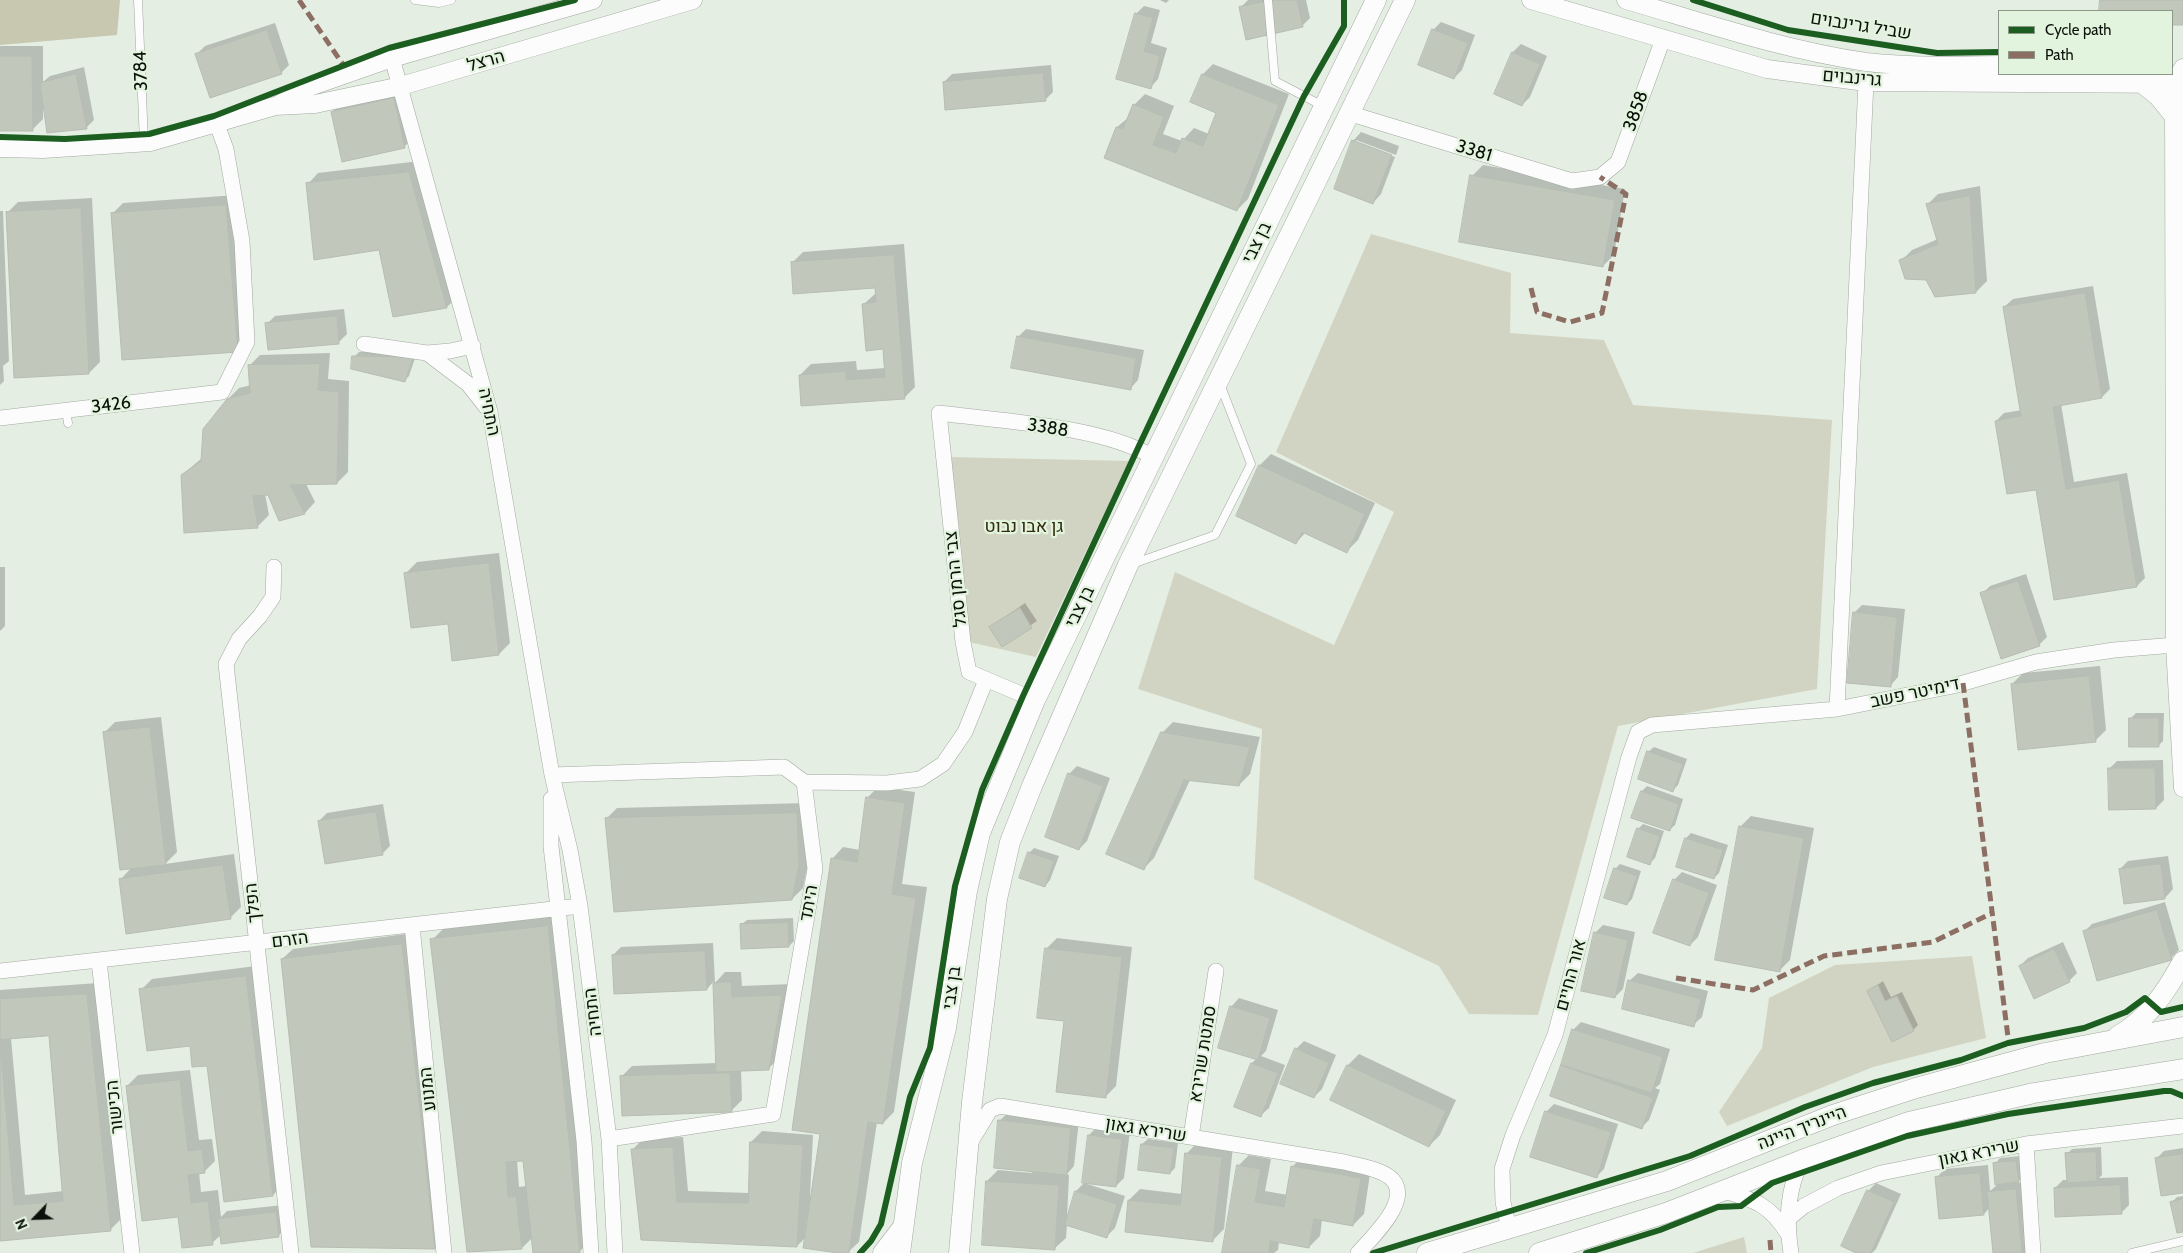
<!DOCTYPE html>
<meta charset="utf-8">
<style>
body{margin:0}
#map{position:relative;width:2183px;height:1253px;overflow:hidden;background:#e5eee3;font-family:Cabin,sans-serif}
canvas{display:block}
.legend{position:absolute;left:1998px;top:10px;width:175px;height:65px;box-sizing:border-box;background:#e2f3de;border:1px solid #8c9989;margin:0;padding:6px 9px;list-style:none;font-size:15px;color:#0b110a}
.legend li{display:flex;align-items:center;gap:10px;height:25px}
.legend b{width:25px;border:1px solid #8c9989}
.north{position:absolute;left:10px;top:1193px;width:50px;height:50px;-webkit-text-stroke:4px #e2f3de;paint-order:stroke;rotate:246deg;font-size:14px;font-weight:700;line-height:20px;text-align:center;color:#0b110a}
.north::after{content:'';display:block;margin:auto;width:18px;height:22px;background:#0b110a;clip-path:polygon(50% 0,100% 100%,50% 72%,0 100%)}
</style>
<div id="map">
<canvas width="2183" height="1253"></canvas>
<ul class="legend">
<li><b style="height:6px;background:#1b5e20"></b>Cycle path</li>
<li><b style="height:6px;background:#8d6e63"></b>Path</li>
</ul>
<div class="north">N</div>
</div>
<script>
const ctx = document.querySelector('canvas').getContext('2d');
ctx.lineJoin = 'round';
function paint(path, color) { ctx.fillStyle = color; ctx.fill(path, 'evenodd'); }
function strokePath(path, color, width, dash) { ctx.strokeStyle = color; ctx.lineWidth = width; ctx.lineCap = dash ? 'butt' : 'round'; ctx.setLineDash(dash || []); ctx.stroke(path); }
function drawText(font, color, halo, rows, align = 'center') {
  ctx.font = font + ' Cabin,Heebo,sans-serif'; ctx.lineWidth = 4.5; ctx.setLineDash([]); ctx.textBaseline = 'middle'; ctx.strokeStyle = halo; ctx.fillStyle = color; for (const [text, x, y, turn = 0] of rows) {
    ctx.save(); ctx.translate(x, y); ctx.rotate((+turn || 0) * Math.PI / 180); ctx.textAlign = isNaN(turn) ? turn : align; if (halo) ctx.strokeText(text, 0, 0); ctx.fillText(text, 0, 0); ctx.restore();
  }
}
paint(new Path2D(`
 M1371,234L1511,273L1510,333L1604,340L1633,405L1832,420L1817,689L1618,726L1538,1015L1469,1014L1439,966L1254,879L1262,729L1138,689L1175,572L1334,645L1394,512L1276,452Z
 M949,457L1129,461L1036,657L969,642Z
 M1972,956L1986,1038L1873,1067L1727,1126L1719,1112L1762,1048L1769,998L1835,965Z
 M1744,1237L1747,1253H1693Z`), '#d2d4c3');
paint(new Path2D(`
 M0,0H120L117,35L0,45Z`), '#c7c8af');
paint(new Path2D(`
 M1160,0H1169L1166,3Z
 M1248,0H1306L1310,18L1302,26L1240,8Z
 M2101,0H2183V24H2172V11H2100Z
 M1144,6L1160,10L1151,43L1167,48L1158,79L1150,88L1136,14Z
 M1441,22L1475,35L1462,70L1454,78L1433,30Z
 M275,23L289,65L281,73L197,54L205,46Z
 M1521,44L1547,56L1530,97L1522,105L1496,94L1513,52Z
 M0,46H43V82L50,76L84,67L94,120L86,128L43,108V119L32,130H0Z
 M1213,64L1289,94L1248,199L1237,210L1105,157L1117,127L1129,117L1134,105L1145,94L1174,106L1163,134L1182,141L1194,128L1209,134L1217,112L1203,74Z
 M1051,65L1053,92L1045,100L944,82L952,74Z
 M401,91L412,139L404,147L332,112L340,104Z
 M1361,132L1399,146L1396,155L1356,140V143L1395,157L1381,194L1373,203L1353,141Z
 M420,161L458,296L447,307L308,184L318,173Z
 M1483,165L1625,189L1614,255L1603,266L1472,176Z
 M1980,186L1987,281L1976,292L1927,278L1901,261L1912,250L1938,239L1927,205L1938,194Z
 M237,195L248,340L237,351L112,214L123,203Z
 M92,198L100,362L89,373L7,213L18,202Z
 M0,211H3L9,361L3,366L4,381L0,385Z
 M904,244L915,387L904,398L800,375L811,364L856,361L857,370L886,368L884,348L864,304L876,293V287L792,263L803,252Z
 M2093,286L2110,389L2102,397L2061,404L2074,482L2127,473L2145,578L2137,586L2037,488L1996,421L2004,413L2022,410L2004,307L2013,299Z
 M344,309L347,334L339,342L269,349L267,324L275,316Z
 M1026,329L1144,350L1138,380L1130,389L1018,337Z
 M359,352H417L409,376L404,381L354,357Z
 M330,353L328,379L349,381L348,472L337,483L306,484L315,502L305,513L279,520L269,494H265L269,515L258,526L182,475L202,458L227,400L239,388L251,385L249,366L260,355Z
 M1271,454L1375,503L1358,540L1347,551L1306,532L1296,543L1237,515L1260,465Z
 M499,553L510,643L499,654L449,622L406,573L417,562Z
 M0,567H5V626L0,631Z
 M2026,574L2047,637L2039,645L1982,594L1990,586Z
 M1025,603L1037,621L1002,645L991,627Z
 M1862,605L1905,609L1898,677L1890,686L1854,613Z
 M2100,666L2106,730L2095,741L2012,684L2023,673Z
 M2136,713H2164L2163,741L2158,746L2131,718Z
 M161,717L177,852L165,864L234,854L241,907L230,918L120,880L132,867L104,733L115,722Z
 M1173,722L1260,737L1250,774L1239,785L1190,780L1154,858L1144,868L1162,733Z
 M1654,747L1687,759L1678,785L1673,790L1648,752Z
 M2163,760L2164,800L2156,808L2109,769L2117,761Z
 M1077,766L1110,778L1087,841L1079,849L1069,774Z
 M1647,786L1683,799L1675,825L1669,830L1642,791Z
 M878,787L915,792L902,884L927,887L894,1112L883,1123L877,1122L859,1242L847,1253L806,1237L797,1246L642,1238L632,1150L643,1139L683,1137L688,1191L749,1193L751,1142L762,1131L813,1135L810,1196H812L821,1133L833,858L843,847L860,850L867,798Z
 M807,803L810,853L803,888L792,899L606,819L617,808Z
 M383,804L390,846L382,854L319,821L327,813Z
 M1751,816L1814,828L1790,960L1779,971L1740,827Z
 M1643,824L1664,831L1655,858L1650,863L1638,829Z
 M1691,833L1728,845L1719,873L1714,878L1677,866L1686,838Z
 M1034,848L1059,856L1050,880L1045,886L1029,853Z
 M2168,856L2173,889L2165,898L2120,869L2128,861Z
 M1620,864L1641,871L1632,899L1627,904L1615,869Z
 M1682,872L1717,885L1698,937L1690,945L1674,880Z
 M2165,902L2179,950L2171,958L2084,932L2092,924Z
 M558,916L590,1241L579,1252L534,1253L533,1237L522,1248L432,940L443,929ZM524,1159L527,1186L519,1187L517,1160Z
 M793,918L794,941L789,946L741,925L747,920Z
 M1603,925L1635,932L1623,989L1615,997L1595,933Z
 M413,933L446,1237L435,1248L282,959L293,949Z
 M1057,938L1132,947L1116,1086L1105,1097L1065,1020L1046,949Z
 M2063,942L2077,973L2069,981L2020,966L2028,958Z
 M713,943L715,983L725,972H741L742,986L792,984L780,1057L769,1068L741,1070L742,1100L731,1111L621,1077L632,1066L717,1063L714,981L707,989L613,955L621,947Z
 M256,966L284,1184L273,1195L225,1201L208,1064L141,990L152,979Z
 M1638,973L1708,991L1702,1017L1693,1025L1629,981Z
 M1883,981L1891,997L1902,992L1918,1025L1913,1030L1869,991Z
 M98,983L122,1218L111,1229L0,1240V990ZM50,1035L64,1191L25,1195L11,1038Z
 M1239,998L1278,1010L1266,1051L1261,1056L1285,1065L1269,1108L1260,1116L1236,1106L1252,1063L1257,1058L1231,1007Z
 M1581,1022L1670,1049L1660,1084L1655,1088L1660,1090L1649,1120L1641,1128L1552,1096L1573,1030Z
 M1304,1041L1336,1055L1322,1089L1314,1097L1296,1049Z
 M1359,1054L1456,1100L1440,1135L1429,1146L1332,1100L1348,1065Z
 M190,1070L199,1140L212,1139L215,1161L204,1172H199L201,1192L218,1190L221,1217L227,1211L283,1205L286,1228L278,1236L221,1235L212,1243L179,1216L127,1086L138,1075Z
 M1554,1104L1618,1124L1604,1169L1596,1177L1546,1112Z
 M1008,1113L1079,1120L1074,1166L1066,1175H1069L1067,1218L1076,1191L1084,1183L1125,1196L1115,1228L1107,1236L1067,1224L1066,1238L1055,1248L987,1181L998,1170L1032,1173L999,1121Z
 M1097,1127L1130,1131L1124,1178L1116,1186L1083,1181L1089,1135Z
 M1148,1139L1178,1143L1175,1168L1170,1173L1142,1144Z
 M1197,1143L1233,1147L1224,1229L1213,1240L1129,1200L1140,1189L1182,1194L1186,1154Z
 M2101,1147L2102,1175L2099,1178L2128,1177L2129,1205L2121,1213L2055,1188L2063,1180H2068L2067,1154L2072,1149Z
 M2183,1148V1192L2156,1159L2164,1151Z
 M1249,1155L1271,1159L1265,1191L1288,1195L1292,1167L1303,1156L1371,1167L1364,1214L1353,1225L1322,1220L1320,1236L1309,1247L1279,1242L1278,1250L1274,1253H1223L1238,1166Z
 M2021,1156L2023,1176L2017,1183L2024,1182L2031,1253H1994L1990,1207L1984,1214L1937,1177L1945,1169L1988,1165L1990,1191L1997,1185L1995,1164L2000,1158Z
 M1876,1183L1901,1194L1876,1249L1872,1253H1858L1868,1191Z
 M2183,1196V1231L2171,1203L2177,1197Z`), '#0003');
const building = new Path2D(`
 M1272,0H1297L1303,27L1246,40L1239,7Z
 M2100,0H2183V25H2172V11H2099Z
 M1135,13L1153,18L1144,51L1160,56L1151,89L1116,79Z
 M1432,29L1468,43L1454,79L1418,65Z
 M267,30L282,74L210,98L195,54Z
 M1512,52L1540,64L1522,106L1494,94Z
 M0,56H32L33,131H0Z
 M1043,73L1046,101L945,110L943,82Z
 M76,74L87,129L47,133L40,83Z
 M1202,74L1279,105L1237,211L1104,158L1116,127L1123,129L1133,104L1164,117L1153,145L1176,153L1182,138L1203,146L1216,113L1190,102Z
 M394,98L405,148L342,162L331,112Z
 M1352,140L1392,155L1373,204L1334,189Z
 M409,172L447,308L393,317L379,250L314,260L306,183Z
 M1470,175L1615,200L1603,267L1459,242Z
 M1970,196L1976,293L1935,297L1926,280L1905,279L1899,260L1938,244L1926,204Z
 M226,205L238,352L122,360L111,213Z
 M81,208L89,374L14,378L6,212Z
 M894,255L905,399L801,406L799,375L846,371V380L885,377L883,349L866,351L862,304L876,302L875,288L793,294L791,262Z
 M2085,293L2102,398L2053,407L2066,489L2119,480L2137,587L2054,600L2036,490L2007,494L1995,421L2021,416L2003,307Z
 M337,316L339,344L268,350L265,323Z
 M1017,336L1136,358L1131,390L1011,368Z
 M352,356L413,357L405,382L351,369Z
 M320,364L318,390L339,392L337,484L290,485L305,514L279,521L268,495L253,496L258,528L184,533L181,475L201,461L203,429L227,399L250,393L248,365Z
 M1259,465L1365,514L1347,553L1302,532L1296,544L1236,516Z
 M489,563L499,655L452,661L448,624L411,628L404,573Z
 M2018,581L2040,646L2001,659L1980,593Z
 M1020,608L1032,628L1002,647L989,627Z
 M1853,612L1897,617L1891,687L1847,683Z
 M2089,676L2096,742L2018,750L2011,684Z
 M2129,718H2159V747H2129Z
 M150,727L166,865L120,870L103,732Z
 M1161,732L1250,747L1239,786L1184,780L1144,870L1106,854Z
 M1647,751L1683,764L1673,792L1638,779Z
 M2108,768H2155L2156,809L2109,810Z
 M1068,773L1103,786L1079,850L1045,837Z
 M1641,791L1679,804L1670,831L1631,818Z
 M866,797L905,803L892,894L916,898L883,1124L868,1122L849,1253H838L803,1248L820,1134L792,1130L831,858L857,862Z
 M376,812L383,855L325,864L318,821Z
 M797,813L799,865L792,900L614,912L605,818Z
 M1739,826L1804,838L1780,972L1715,960Z
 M1637,828L1660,836L1650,865L1627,857Z
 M1685,838L1723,850L1714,879L1676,867Z
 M1028,852L1054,861L1045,887L1019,878Z
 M2161,864L2165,899L2124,904L2119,869Z
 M223,865L231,919L126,934L119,879Z
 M1614,868L1637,876L1627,905L1604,898Z
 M1673,879L1709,893L1690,946L1653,933Z
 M2157,910L2172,960L2097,981L2083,931Z
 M788,923L789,947L741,949L740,924Z
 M548,926L580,1253H533L523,1161L506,1162L508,1197L516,1196L522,1249L467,1252L430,939Z
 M1594,932L1628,940L1615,998L1581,991Z
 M402,944L435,1249L311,1247L281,959Z
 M1045,948L1122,957L1106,1098L1056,1092L1064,1021L1037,1018Z
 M2054,949L2070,982L2034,999L2019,966Z
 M705,951L707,990L614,994L612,955Z
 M246,976L273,1196L224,1202L207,1066L192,1067L190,1046L147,1051L139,989Z
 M1628,980L1701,999L1694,1027L1622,1009Z
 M731,982L732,997L782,995L769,1070L716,1072L713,983Z
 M1878,985L1885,1001L1897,996L1914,1031L1892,1042L1867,991Z
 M87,994L111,1231L0,1241V999ZM49,1036L63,1201L14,1205L0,1040Z
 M1230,1006L1270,1018L1258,1060L1218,1048Z
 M1572,1029L1663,1057L1652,1093L1561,1065Z
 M1295,1048L1329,1063L1314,1098L1280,1084Z
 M1251,1063L1278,1073L1261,1117L1234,1107Z
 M1347,1065L1446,1111L1429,1147L1330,1100Z
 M1561,1065L1653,1098L1642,1129L1550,1096Z
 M730,1073L732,1112L622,1116L620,1076Z
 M180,1080L188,1151L202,1149L205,1173L188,1175L191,1203L208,1201L213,1245L182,1248L178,1217L142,1221L126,1086Z
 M1545,1111L1611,1132L1597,1178L1530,1157Z
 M998,1120L1071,1128L1067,1175L994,1168Z
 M1088,1135L1122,1139L1116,1187L1082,1183Z
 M750,1142L803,1145L797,1247L641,1240L631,1149L673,1147L677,1202L748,1203Z
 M1141,1144L1174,1148L1170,1174L1138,1170Z
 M2096,1152L2097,1181L2067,1183L2065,1153Z
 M1185,1153L1222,1157L1213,1242L1125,1232L1128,1200L1180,1205Z
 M2183,1154V1193L2161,1196L2155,1158Z
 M2016,1161L2019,1182L1995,1185L1993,1163Z
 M1237,1165L1261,1169L1255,1202L1284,1207L1291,1166L1361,1178L1353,1226L1314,1219L1309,1248L1270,1241L1269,1253H1222Z
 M1980,1173L1984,1215L1939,1219L1935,1177Z
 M986,1181L1059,1185L1055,1250L982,1245Z
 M2120,1185L2122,1214L2055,1217L2054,1188Z
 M2016,1189L2022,1253H1993L1987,1192Z
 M1867,1190L1894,1202L1871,1253H1856L1841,1246Z
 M1075,1191L1117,1204L1107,1238L1065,1225Z
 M2183,1199V1232L2177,1233L2170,1202Z
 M276,1212L279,1237L221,1244L218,1219Z`);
paint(building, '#c1c7bb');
strokePath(building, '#b7bcb3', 1);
const service = new Path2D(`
 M138,0L144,142
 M415,0L439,3L451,0
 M1268,0L1275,81L1323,106
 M66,410L68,423
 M1132,564L1215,535L1251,464L1220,384
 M2132,1253L2183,1241`);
const minor = new Path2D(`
 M392,58L490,412L552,775L570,850L580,906L609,1139L615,1253
 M1348,113L1572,181L1600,177L1618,162L1663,39
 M364,344L427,353L450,351L473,346
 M427,353L468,384L486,407
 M0,418L222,392L247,342L242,241L226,149L216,122
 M274,567L273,597L260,616L239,639L226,664L291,1253
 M1035,700L969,672L963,642L939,413C1000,421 1102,426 1153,457
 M1837,709L1866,82
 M552,775L784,767L804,782L815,869L773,1114L609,1139
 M804,782L887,783L920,779L943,764L965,732L986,680
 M551,799V846L584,1141L591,1253
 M412,925L444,1253
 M99,961L132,1253
 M0,971L580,906
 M1191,1137L1216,971
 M970,1143L990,1110L1000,1106L1344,1162C1355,1165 1368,1167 1378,1171C1425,1188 1375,1234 1358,1253
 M2026,1144L2033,1253
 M1724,1191C1755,1200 1770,1205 1788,1234
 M1788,1219L1804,1206L1838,1188L1881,1173L2026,1144L2183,1126
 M1509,1229L1503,1202L1502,1169L1513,1135L1555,1035L1629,757L1638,732L1652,725L1837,709L1953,686L2036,662L2114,650L2175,645
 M1791,1253C1786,1220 1787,1190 1802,1160`);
const tertiary = new Path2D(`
 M1531,0L1767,69L1866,82L2183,84
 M1626,0C1705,23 1784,50 1866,62C1910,67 1955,66 1999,65
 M2183,68L2174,84L2175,645L2183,788
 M2142,84L2158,97L2175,118
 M278,105L309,87L392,58L593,0
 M0,148L43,149L150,142L275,106L315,104L401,86L693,0`);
const secondary = new Path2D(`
 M2118,1036C2149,1018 2166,992 2183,961
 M883,1253L903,1227
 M900,1253L912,1163L946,1028L967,891L980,833L1035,700L1376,0
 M959,1253L972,1102L997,899L1010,842L1032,786L1128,565L1405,0
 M1427,1253L1667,1181L1833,1115L1916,1088L2045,1053L2183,1027
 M1539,1253L1666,1213L1802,1160L1909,1122L2034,1093L2183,1069`);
strokePath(service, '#a2a9a0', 9);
strokePath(minor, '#a2a9a0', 16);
strokePath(tertiary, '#a2a9a0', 19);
strokePath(secondary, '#a2a9a0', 21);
strokePath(service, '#fbfcfb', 8);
strokePath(minor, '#fbfcfb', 15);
strokePath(tertiary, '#fbfcfb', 18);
strokePath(secondary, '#fbfcfb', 20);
strokePath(new Path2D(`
 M299,0L344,66
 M1531,288L1537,312L1570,322L1602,313L1626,194L1600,177
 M1963,683L2008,1037
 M1676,978L1753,990L1824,956L1933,942L1992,913
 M1770,1240L1771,1253`), '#8d6e63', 5, [10, 5]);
strokePath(new Path2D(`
 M1693,0L1788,30L1937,53L1999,52
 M0,137L65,139L149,134L214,116L389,48L575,0
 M860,1253L871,1241L881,1224L910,1097L930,1048L955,886L982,790L1023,696L1138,448L1304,96L1344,26V0
 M1373,1253L1690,1156L1805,1107L1873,1083L1961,1060L2008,1043L2084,1028L2126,1012L2145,998L2161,1012L2183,1007
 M1586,1253L1660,1230L1718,1207L1741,1206L1772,1183L1907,1136L2008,1114L2164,1091H2171L2183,1096`), '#1b5e20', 6);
drawText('18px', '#0b110a', '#e2f3de', [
 ["שביל גרינבוים",1861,26,9],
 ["הרצל",486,61,-16],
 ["3784",141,71,-92],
 ["גרינבוים",1852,78,5],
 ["3858",1636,111,-70],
 ["3381",1474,151,17],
 ["בן צבי",1257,243,-64],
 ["3426",111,405,-7],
 ["התחיה",489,412,78],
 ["3388",1048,428,9],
 ["צבי הרמן סגל",956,579,-96],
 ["בן צבי",1080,607,-64],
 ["דימיטר פשב",1915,693,-12],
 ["הפלך",253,903,-96],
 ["היתד",809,903,-80],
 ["הזרם",290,940,-7],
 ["אור החיים",1571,975,-75],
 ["בן צבי",952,988,-82],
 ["התחיה",593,1012,-97],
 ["סמטת שרירא",1203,1054,-81],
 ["המנוע",428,1089,-96],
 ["הכישור",115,1107,-96],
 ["היינריך היינה",1802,1128,-21],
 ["שרירא גאון",1146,1130,9],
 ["שרירא גאון",1979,1153,-11]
]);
drawText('18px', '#322c0c', '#e2f3de', [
 ["גן אבו נבוט",1024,527]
]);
</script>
